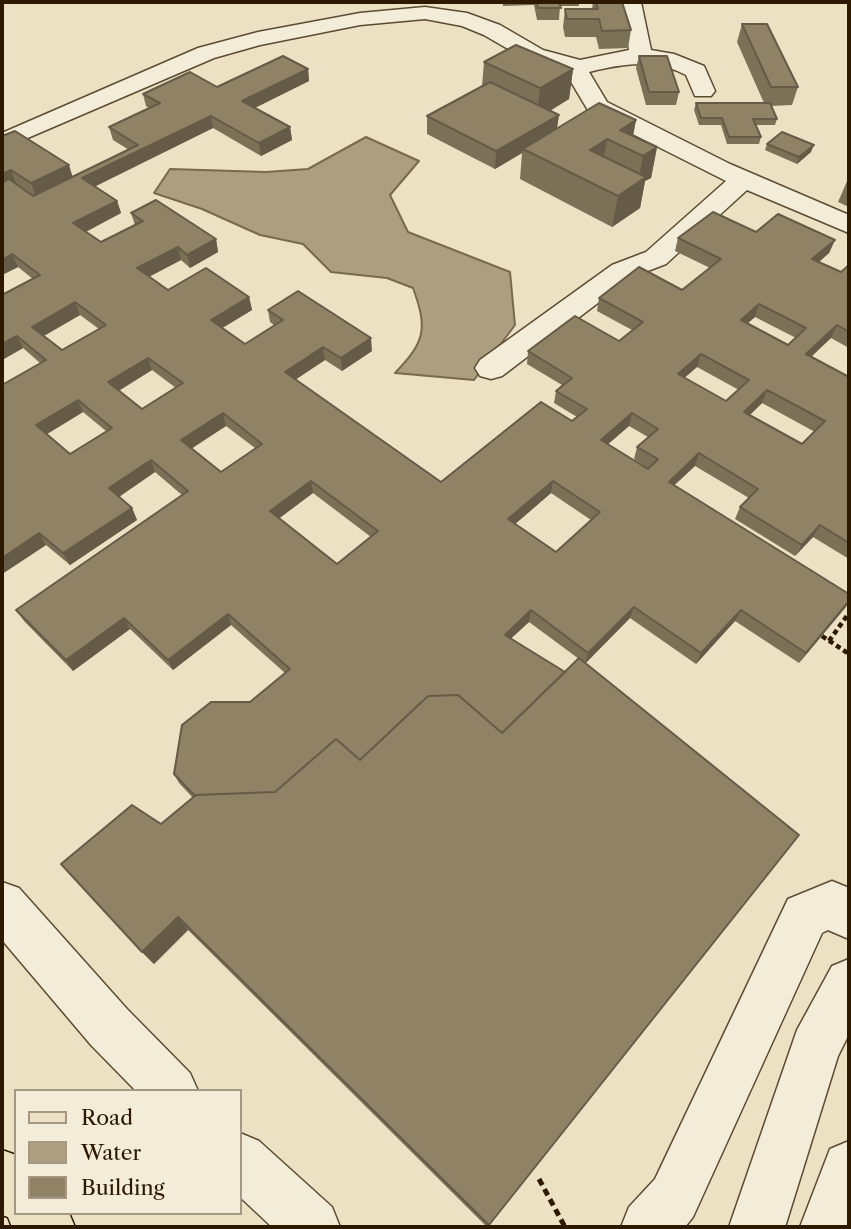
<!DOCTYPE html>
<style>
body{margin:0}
#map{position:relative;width:851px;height:1229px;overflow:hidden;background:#ece2c3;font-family:"Libre Caslon Text",serif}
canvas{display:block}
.frame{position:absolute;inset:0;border:4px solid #2d1900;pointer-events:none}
.legend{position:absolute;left:14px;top:1089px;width:228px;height:126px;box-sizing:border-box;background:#f3ecd8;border:2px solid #a49882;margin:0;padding:9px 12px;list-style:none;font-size:21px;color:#2d1900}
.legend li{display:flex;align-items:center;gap:14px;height:35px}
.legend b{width:35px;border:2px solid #a49882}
</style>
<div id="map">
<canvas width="851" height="1229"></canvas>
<div class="frame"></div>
<ul class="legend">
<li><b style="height:9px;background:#ece2c3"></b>Road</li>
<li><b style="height:19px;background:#ab9e81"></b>Water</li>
<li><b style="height:19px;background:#908265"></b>Building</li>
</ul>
</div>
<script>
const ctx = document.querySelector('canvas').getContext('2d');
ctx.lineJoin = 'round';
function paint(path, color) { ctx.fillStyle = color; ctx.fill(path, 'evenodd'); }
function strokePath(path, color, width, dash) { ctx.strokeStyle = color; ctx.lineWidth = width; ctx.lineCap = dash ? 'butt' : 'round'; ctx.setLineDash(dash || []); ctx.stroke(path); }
const water = new Path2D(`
 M366,137L419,161L390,195L408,232L510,272L515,325L474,380L395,373C425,342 428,329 413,288L387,278L331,272L303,244L260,235L202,209L154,193L170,169L266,172L308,169Z`);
paint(water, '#ab9e81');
strokePath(water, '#79694d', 2);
const minor = new Path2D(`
 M617,2H641L651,50L674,54L704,66L715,91L711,96H695L686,75C653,58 623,64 589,72L607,102L730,164L849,215V233L747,190L666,264L632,277L502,376L491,379L480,376L475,368L480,360L612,265L646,252L726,181L589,112L564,70L527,60L484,35L462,26L425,19L360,25L260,45L214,58L2,149V133L198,48L258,32L360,13L425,7L467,13L500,25L543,50L580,60L629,50L623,8Z
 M832,881L849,888V939L828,930L822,933L693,1217L685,1227H621L629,1207L655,1179L788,899Z
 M2,882L19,888L127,1009L190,1073L198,1091H136L91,1045L2,940Z
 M849,959V1034L838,1056L785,1227H729L797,1030L832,966Z
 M240,1133L259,1141L332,1207L340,1227H272L240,1197Z
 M849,1141V1227H800L830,1149Z`);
const major = new Path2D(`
 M2,1150L16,1155V1213H69L75,1227H12L8,1217L2,1215Z`);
strokePath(minor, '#5d4b31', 3);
strokePath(major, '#2d1900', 3);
strokePath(new Path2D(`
 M822,636L849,654
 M829,641L849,613`), '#2d1900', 4.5, [5, 3.5]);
strokePath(new Path2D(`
 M539,1179L565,1227`), '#2d1900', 5, [7, 4.5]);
paint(minor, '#f3ecd8');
paint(major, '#ece2c3');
paint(new Path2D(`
 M503,2H579V6H560L559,20H537L534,5L503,6Z
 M593,2H622L631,30L628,48L599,49L596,37H565L563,27L565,9H592Z
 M742,24L798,87L792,105L771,106L777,119L775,125H756L761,137L759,144H727L721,125H699L694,110L696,103H764L737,42Z
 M639,56L679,92L676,105H646L636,68Z
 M484,62L573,69L569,99L550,111L559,115L557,128L636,120L633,136L657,147L651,178L645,181L640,208L612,227L520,179L522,153L495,169L427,134V116L482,86Z
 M308,69L309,81L255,108L290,127L292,140L261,156L213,128L95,186L117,201L121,213L86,232L101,242L135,225L131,213L216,239L218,252L190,268L181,260L149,277L168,290L249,297L252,310L222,328L245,344L275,326L270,322L268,310L372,351L342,371L325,360L295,380L441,482L572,421L577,417L554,403L556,391L562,385L527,364L528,351L619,341L632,330L597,311L599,298L682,290L710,268L675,251L678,238L756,232L835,240L829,253L819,262L841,272L849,265V348L831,338L811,357L849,377V559L813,537L795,556L735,519L740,507L749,498L695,466L674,485L849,594V602L799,663L735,621L696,664L630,618L585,663L489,1225L486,1226L188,930L154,964L142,952L161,824L193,798L179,783L174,774L250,702L285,673L231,625L173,670L130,629L73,671L24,621L16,610L182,495L155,472L119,497L132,508L137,520L70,565L46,545L2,574L40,363L23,348L2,360V295L33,279L18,267L2,275L15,131L73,177L129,150L113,140L109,127L149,108L146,106L143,94L217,87ZM80,315L99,329L62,350L44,336ZM755,317L796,338L788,345L747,324ZM697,367L739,390L726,401L684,378ZM152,370L176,388L142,409L119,391ZM762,403L815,432L802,444L750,415ZM83,412L106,431L70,454L47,434ZM226,426L255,448L221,472L191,448ZM629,426L648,437L637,447L634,459L648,469L608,444ZM313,493L371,537L337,564L279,518ZM551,493L591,520L556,552L515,524ZM529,622L579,659L565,672L511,638Z
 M767,144L811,152L797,164L765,150Z
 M849,178V207L838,202L848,179Z`), '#7c7057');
paint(new Path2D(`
 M308,69L309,81L244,113L242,101Z
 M573,69L569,99L537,118L540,88Z
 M559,115L556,133L523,149L522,153L495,169L496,151Z
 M211,116L213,128L86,191L82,178Z
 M636,120L630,150L620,130Z
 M290,127L292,140L261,156L259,143Z
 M607,139L602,170L585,181L590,150Z
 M814,145L811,152L797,164L799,157Z
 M657,147L651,178L645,181L640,208L612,227L618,196L638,183L643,156Z
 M69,165L73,178L36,196L31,183Z
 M11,170L16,183L2,190V174Z
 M117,201L121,213L77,236L73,223Z
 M216,239L218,252L190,268L187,255Z
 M835,240L829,253L807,272L812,259Z
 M178,247L181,260L140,281L137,268Z
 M12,254L18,267L2,275V260Z
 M249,297L252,310L214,333L211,320Z
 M75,302L80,315L38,339L32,327Z
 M759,304L755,317L736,333L741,320Z
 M837,325L831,338L800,367L806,354Z
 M17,336L23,348L2,360V344Z
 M371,338L372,351L342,371L341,358Z
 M323,347L325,360L287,385L285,372Z
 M701,354L697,367L674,387L678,374Z
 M148,358L152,370L112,394L108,382Z
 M767,390L762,403L740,424L744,412Z
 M78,400L83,412L42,437L36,425Z
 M223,413L226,426L185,453L181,440Z
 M632,413L629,426L599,452L601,440Z
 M699,453L695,466L665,494L669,482Z
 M151,460L155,472L114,500L109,488Z
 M311,481L313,493L273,523L270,511Z
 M553,481L551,493L507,531L508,519Z
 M132,508L137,520L70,565L63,553Z
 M820,525L813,537L795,556L802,545Z
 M39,533L46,545L2,574V558Z
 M849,601L846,607L799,663L806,653Z
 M634,607L630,618L585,664L588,653Z
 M531,610L529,622L503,646L505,635Z
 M741,610L735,621L696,664L701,653Z
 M228,614L231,625L173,670L168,660Z
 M124,618L130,629L73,671L66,660Z
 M178,917L188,930L154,964L142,952Z`), '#655b47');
const building = new Path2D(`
 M537,2H559L561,8H538Z
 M596,2H622L631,30L602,31L599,19H567L565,9H598Z
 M742,24H767L798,87H771Z
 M516,45L573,69L540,88L484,62Z
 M283,56L308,69L242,101L290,127L259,143L211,116L82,178L117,201L73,223L101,242L143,221L131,213L156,200L216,239L187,255L178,247L137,268L168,290L206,268L249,297L211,320L245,344L283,320L268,310L298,291L371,338L341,358L323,347L285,372L441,482L541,402L572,421L587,409L556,391L572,378L528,351L575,316L619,341L643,322L599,298L639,267L682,290L721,259L678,238L713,212L756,232L778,214L835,240L812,259L841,272L849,265V332L837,325L806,354L849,377V543L820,525L802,545L740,507L758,489L699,453L669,482L849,594V601L806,653L741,610L701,653L634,607L588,653L531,610L505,635L565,672L502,733L458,695L428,696L360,760L336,739L275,792L196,795L195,796L174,774L182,725L211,702H250L290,669L228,614L168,660L124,618L66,660L16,610L188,491L151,460L109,488L132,508L63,553L39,533L2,558V385L46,360L17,336L2,344V295L40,275L12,254L2,260V183L9,179L33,196L138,145L109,127L160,103L143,94L190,72L217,87ZM75,302L106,325L62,350L32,327ZM759,304L806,328L788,345L741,320ZM701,354L749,380L726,401L678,374ZM148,358L183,383L142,409L108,382ZM767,390L825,421L802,444L744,412ZM78,400L112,428L70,454L36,425ZM223,413L262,444L221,472L181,440ZM632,413L658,429L637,447L658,459L648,469L601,440ZM311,481L378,531L337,564L270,511ZM553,481L600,512L556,552L508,519Z
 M639,56H667L679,92H649Z
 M490,82L559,115L496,151L427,116Z
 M599,103L636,120L620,130L657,147L643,156L607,139L590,150L646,177L618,196L523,149Z
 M696,103H770L777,119H753L761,137H729L722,118H701Z
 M15,131L69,165L31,183L11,170L2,174V136Z
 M782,132L814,145L799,157L767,144Z
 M579,658L799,835L489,1225L178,917L142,952L61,864L132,805L161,824L196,795L275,792L336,739L360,760L428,696L458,695L502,733Z`);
paint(building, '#908265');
strokePath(building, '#655b47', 2);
</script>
